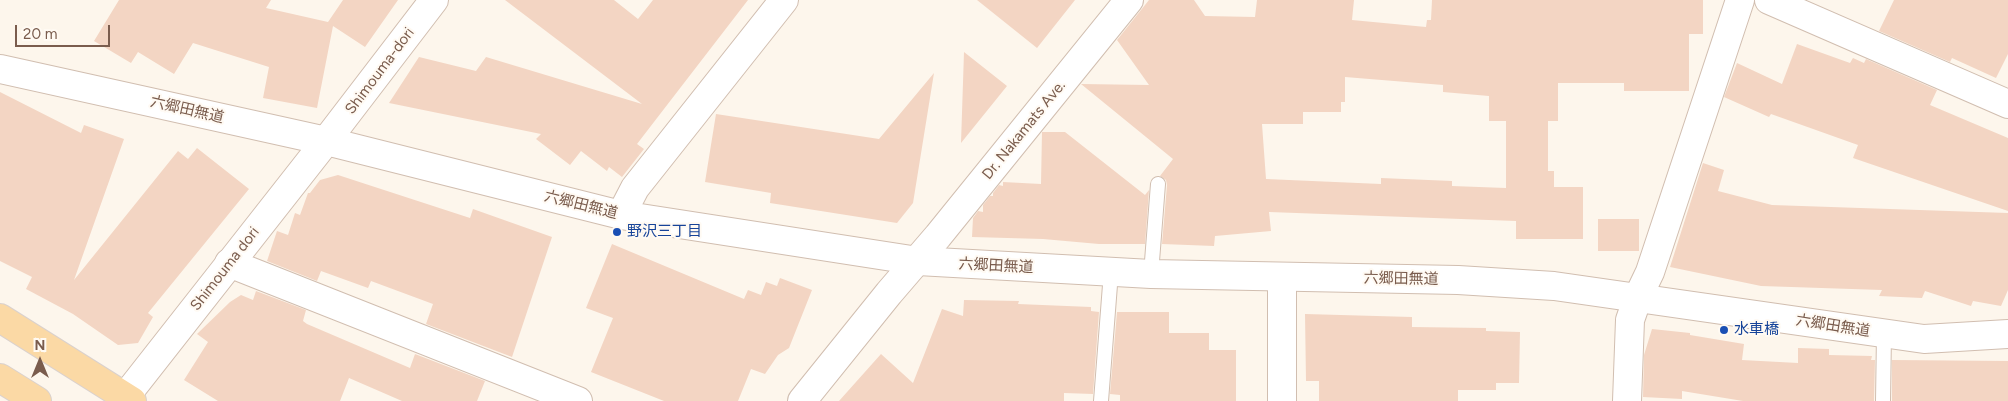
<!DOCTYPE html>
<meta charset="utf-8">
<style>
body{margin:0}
#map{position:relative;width:2008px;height:401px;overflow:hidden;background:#fdf6ec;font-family:Figtree,sans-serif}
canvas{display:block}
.north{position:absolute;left:15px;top:336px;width:50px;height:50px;-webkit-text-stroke:4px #fffaf3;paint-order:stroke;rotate:0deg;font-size:14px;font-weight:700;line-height:20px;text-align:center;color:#7a5c4d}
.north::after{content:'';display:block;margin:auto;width:18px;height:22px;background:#7a5c4d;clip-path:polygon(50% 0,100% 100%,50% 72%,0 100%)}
.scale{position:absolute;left:15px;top:25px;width:95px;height:22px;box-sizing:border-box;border:2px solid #7a5c4d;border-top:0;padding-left:6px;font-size:15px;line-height:18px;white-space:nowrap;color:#7a5c4d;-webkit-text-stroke:4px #fffaf3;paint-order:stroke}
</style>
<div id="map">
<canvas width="2008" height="401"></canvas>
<div class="north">N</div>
<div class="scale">20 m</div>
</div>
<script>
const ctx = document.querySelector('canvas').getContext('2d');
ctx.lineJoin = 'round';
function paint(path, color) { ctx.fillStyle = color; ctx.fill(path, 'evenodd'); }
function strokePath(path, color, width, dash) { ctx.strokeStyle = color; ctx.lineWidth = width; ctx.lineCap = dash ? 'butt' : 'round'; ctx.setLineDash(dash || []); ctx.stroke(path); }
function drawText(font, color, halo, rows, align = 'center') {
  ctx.font = font + ' Figtree,"Noto Sans JP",sans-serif'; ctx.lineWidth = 4; ctx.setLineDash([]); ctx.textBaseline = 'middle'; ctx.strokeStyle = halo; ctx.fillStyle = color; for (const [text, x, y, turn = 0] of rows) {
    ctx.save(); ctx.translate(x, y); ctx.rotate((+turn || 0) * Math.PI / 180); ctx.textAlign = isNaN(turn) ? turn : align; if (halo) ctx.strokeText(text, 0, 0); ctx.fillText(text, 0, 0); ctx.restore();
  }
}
paint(new Path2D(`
 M119,0H271L266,8L328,22L343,0H398L365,47L333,26L317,108L263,98L269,67L193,43L174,74L138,52L131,63L94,41Z
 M505,0H614L638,19L653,0H748L637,144L644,149L622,177L609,167L607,171L581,151L570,165L536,139L541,134L389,103L419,57L476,71L486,57L642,104Z
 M977,0H1075L1037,48Z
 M1149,0H1194L1205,16L1255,17L1257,0H1354L1352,20L1426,27L1427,20H1431L1432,0H1703V34H1689V91H1624V83H1558V121H1548V171H1554V187H1583V239H1516V221L1269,212L1271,231L1215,236L1214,246L1162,244L1167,185L1166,180L1160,176L1173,159L1081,84L1149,85L1117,40ZM1345,77L1443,85V92L1489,96V121H1506V188L1452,186V181L1381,178V184L1266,179L1262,124H1303V112H1341V102H1345Z
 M1894,0H2008V54L1996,78L1952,58L1950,62L1879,31Z
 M1797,44L1850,63L1853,58L1864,63L1866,59L1937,90L1930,105L2008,138V211L1853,158L1858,145L1771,114L1769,117L1724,97L1737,63L1782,84Z
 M964,52L1007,86L961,143Z
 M934,73L913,203L897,223L770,203L771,193L705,182L716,114L879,139Z
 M0,92L81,133L84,125L124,139L74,280L178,151L188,159L197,148L249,189L148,313L153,317L138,343L118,345L73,314L26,289L32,277L0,261Z
 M1042,132H1065L1145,195L1149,190L1145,244H1099L1043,239L972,237L973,218L978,211L983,212V205L990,196H993V193L999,185L1003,186V182L1041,184Z
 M1703,163L1724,170L1718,191L1772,205L2008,213V290L2001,306L1973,301L1971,306L1925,291L1922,298L1879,296L1882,290L1761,286L1670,267Z
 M338,175L470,218L473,209L552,237L512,357L426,324L433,304L371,281L368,288L321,271L317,281L267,261L277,231L288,235L295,213L300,215L308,193H310L320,180Z
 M1598,219H1639V251H1598Z
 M612,244L744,299L748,290L761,295L766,282L777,286L780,278L812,290L789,348L778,355L765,374L751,369L738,401H664L591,372L613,318L586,308Z
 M256,291L306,310L303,321L307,324L410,368L415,354L485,381L477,401H402L349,378L340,401H218L184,380L208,342L197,334L230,302L241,295L253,300Z
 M964,300L1019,301L1018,304L1091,307V311L1099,312L1093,394L1064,393V401H839L881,354L913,383L942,309L963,316Z
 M1117,312H1169V333H1209V350H1236V401H1120V395L1110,394Z
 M1305,314L1412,317V327L1486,328V331L1520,332L1519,383H1496V390H1458V401H1319V381H1306Z
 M1652,329L1690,333V335L1744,344L1742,360L1798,363V348L1829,349V355L1872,356L1871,360H1875L1874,401H1743L1682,391V399L1643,397L1644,355Z
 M1892,360L2008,361V401H1892Z`), '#f3d5c3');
const service = new Path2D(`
 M1151,274L1158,184
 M1101,401L1111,272
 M1883,401L1884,334`);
const minor = new Path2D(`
 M1769,0L2008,104
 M621,215L635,188L784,0
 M229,263L578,401
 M802,401L889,293L938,236L1129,0
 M1282,401V277
 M1627,401L1630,320L1638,297L1650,272L1740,0`);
const tertiary = new Path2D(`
 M0,69L326,141L621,215L918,261L1151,274L1458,280L1554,286L1924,339L2008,334
 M125,397L326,141L434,0`);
const primary = new Path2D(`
 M0,318L132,401
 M0,378L37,401`);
strokePath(service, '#d1beb0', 16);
strokePath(minor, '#d1beb0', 30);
strokePath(tertiary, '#d1beb0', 30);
strokePath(primary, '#dad1cd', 30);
strokePath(service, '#fff', 14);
strokePath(minor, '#fff', 28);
strokePath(tertiary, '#fff', 28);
strokePath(primary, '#fbd9a5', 28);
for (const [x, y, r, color] of [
 [617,232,5,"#1a4fb4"],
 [1724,330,5,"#1a4fb4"]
]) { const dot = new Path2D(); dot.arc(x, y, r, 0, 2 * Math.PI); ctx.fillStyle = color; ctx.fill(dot); strokePath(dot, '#fffaf3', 2); }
drawText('15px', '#7a5c4d', '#fffaf3', [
 ["Shimouma-dori",380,71,-53],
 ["六郷田無道",187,110,13],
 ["Dr. Nakamats Ave.",1024,130,-51],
 ["六郷田無道",581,205,14],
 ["六郷田無道",996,266,3],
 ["Shimouma dori",225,269,-52],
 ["六郷田無道",1401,279,1],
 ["六郷田無道",1833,326,9]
]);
drawText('15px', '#164399', '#fffaf3', [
 ["野沢三丁目",627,232],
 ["水車橋",1734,330]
], 'left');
</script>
